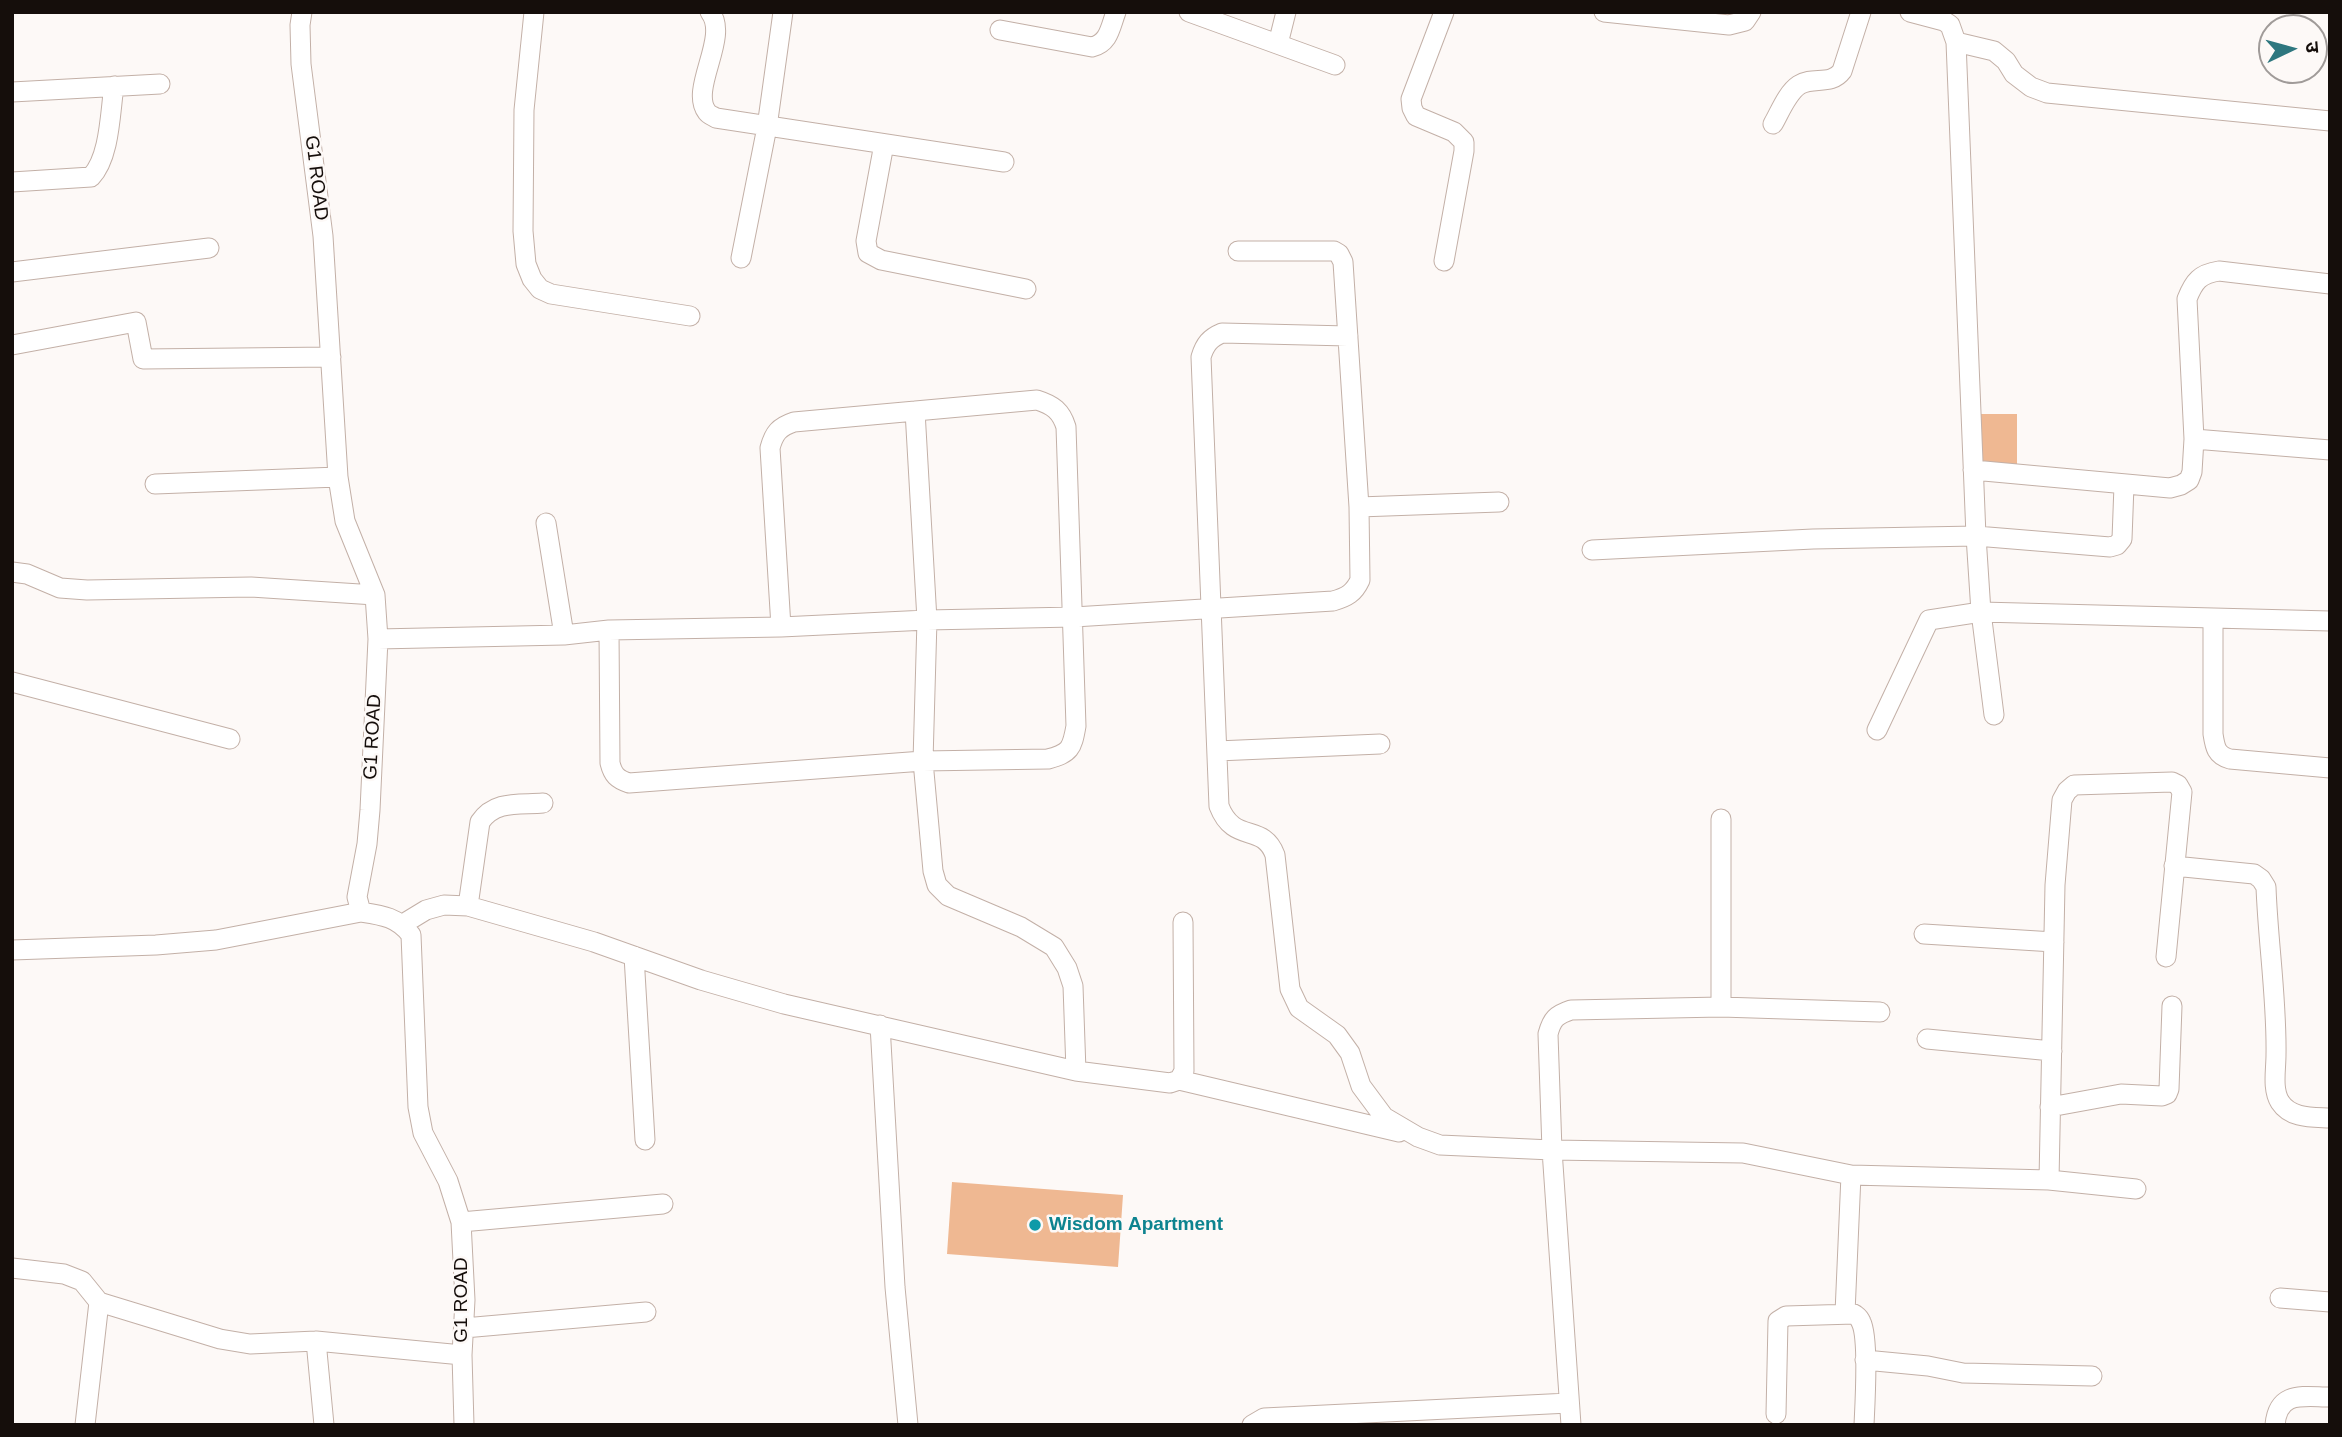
<!DOCTYPE html>
<meta charset="utf-8">
<style>
body{margin:0}
#map{position:relative;width:2342px;height:1437px;overflow:hidden;background:#fdf9f7;font-family:Helvetica,"Noto Sans Devanagari",sans-serif}
canvas{display:block}
.frame{position:absolute;inset:0;border:14px solid #150e0b;pointer-events:none}
.north{position:absolute;left:2258px;top:14px;width:70px;height:70px;box-sizing:border-box;background:#fdf9f7;border:2px solid #a09b99;border-radius:50%;rotate:85deg;font-size:19px;font-weight:700;line-height:28px;text-align:center;color:#150e0b}
.north::after{content:'';display:block;margin:auto;width:24px;height:32px;background:#2e777f;clip-path:polygon(50% 0,100% 100%,50% 72%,0 100%)}
</style>
<div id="map">
<canvas width="2342" height="1437"></canvas>
<div class="frame"></div>
<div class="north">उ</div>
</div>
<script>
const ctx = document.querySelector('canvas').getContext('2d');
ctx.lineJoin = 'round';
function paint(path, color) { ctx.fillStyle = color; ctx.fill(path, 'evenodd'); }
function strokePath(path, color, width, dash) { ctx.strokeStyle = color; ctx.lineWidth = width; ctx.lineCap = dash ? 'butt' : 'round'; ctx.setLineDash(dash || []); ctx.stroke(path); }
function drawText(font, color, halo, rows, align = 'center') {
  ctx.font = font + ' Helvetica,sans-serif'; ctx.lineWidth = 5; ctx.setLineDash([]); ctx.textBaseline = 'middle'; ctx.strokeStyle = halo; ctx.fillStyle = color; for (const [text, x, y, turn = 0] of rows) {
    ctx.save(); ctx.translate(x, y); ctx.rotate((+turn || 0) * Math.PI / 180); ctx.textAlign = isNaN(turn) ? turn : align; if (halo) ctx.strokeText(text, 0, 0); ctx.fillText(text, 0, 0); ctx.restore();
  }
}
paint(new Path2D(`
 M1981,414H2017V464H1980Z
 M952,1182L1123,1195L1118,1267L947,1254Z`), '#efb892');
const minor = new Path2D(`
 M302,12L300,25L301,64L323,236L338,477L345,521L375,595L378,639L370,810L367,844L357,897L361,912C381,915 398,917 411,935L418,1107L423,1133L448,1181L461,1222L465,1300L462,1355L464,1425
 M534,12L524,110L523,231L526,264L532,279L540,289L551,294L690,316
 M710,12C730,37 689,89 707,112C709,115 713,116 716,118L1004,162
 M1189,12L1335,65
 M1444,12L1411,99L1412,108L1416,116L1454,132L1464,142V151L1444,261
 M1604,12L1729,25L1745,21L1751,12
 M1910,12L1944,21L1950,25L1956,42L1976,536L1981,612L1994,715
 M1000,30L1092,47C1109,43 1110,28 1116,12
 M1956,42L1994,51L2006,61L2014,74L2031,87L2047,93L2330,121
 M1278,44L1286,12
 M12,92L160,84
 M1773,124C1780,112 1787,93 1799,85C1813,76 1831,86 1842,71L1861,12
 M884,144L866,241L868,253L881,260L1026,289
 M12,182L91,177C110,157 110,113 114,86
 M741,258L767,127L783,12
 M12,272L209,248
 M1348,336L1222,333C1210,338 1205,344 1201,357L1219,806C1234,845 1263,822 1275,855L1290,989L1299,1008L1337,1035L1350,1053L1361,1086L1384,1117L1418,1137L1440,1145L1552,1150L1743,1153L1851,1175
 M12,345L136,322L143,359L331,357
 M915,411L927,620L923,761L933,871L937,885L948,896L1021,927L1054,947L1067,968L1073,986L1076,1071
 M2194,439L2330,450
 M1973,470L2170,488L2181,485L2189,480L2192,472L2194,439L2187,299C2194,281 2200,274 2219,271L2330,284
 M155,484L338,477
 M1359,507L1499,502
 M546,523L564,635
 M1592,550L1813,539L1976,536L2110,547L2117,545L2122,539L2124,485
 M12,572L27,574L60,588L87,590L251,587L375,595
 M2213,618V734C2215,747 2216,755 2230,759L2330,768
 M609,630L610,763C613,775 617,779 629,783L923,761L1048,759C1070,753 1072,749 1076,726L1066,427C1061,411 1053,405 1037,400L794,422C779,427 774,433 770,448L781,627
 M378,639L564,635L609,630L781,627L927,620L1074,617L1333,601C1347,597 1354,593 1360,580L1359,507L1343,262L1339,254L1334,251H1238
 M12,682L230,739
 M1877,730L1929,620L1981,612L2330,621
 M1217,751L1380,744
 M1721,819V1007
 M2174,866L2254,874L2261,879L2266,887C2268,943 2277,999 2276,1055C2276,1070 2272,1089 2280,1102C2291,1119 2313,1117 2330,1118
 M468,906L480,822C495,800 519,805 543,803
 M403,924L426,910L444,905L468,906L594,942L701,980L784,1004L1076,1071L1170,1083L1179,1080L1184,1071L1183,922
 M1924,934L2054,942
 M12,950L156,945L216,940L361,912
 M634,956L645,1140
 M880,1025L895,1287L908,1425
 M1927,1039L2052,1051
 M1179,1080L1399,1132
 M2050,1107L2121,1094L2162,1096L2167,1094L2169,1089L2172,1006
 M2049,1180L2055,885L2062,800L2067,791L2074,785L2172,782L2178,785L2182,792L2166,957
 M461,1222L663,1204
 M12,1268L64,1274L82,1281L99,1302L220,1339L250,1344L316,1341L462,1355
 M2280,1298L2330,1302
 M1845,1313L1851,1175L2049,1180L2136,1189
 M464,1328L646,1312
 M316,1341L324,1425
 M1865,1360L1928,1366L1963,1373L2092,1376
 M1776,1414L1778,1321L1786,1316L1854,1314C1858,1317 1859,1317 1861,1322C1869,1338 1865,1403 1864,1425
 M85,1425L99,1302
 M1252,1425L1264,1418L1569,1403
 M1571,1425L1552,1150L1548,1034C1552,1019 1556,1015 1571,1010L1721,1007L1880,1012
 M2275,1425C2278,1390 2304,1397 2330,1397`);
strokePath(minor, '#c3b0a7', 21);
strokePath(minor, '#fff', 19);
for (const [x, y, r, color] of [
 [1035,1225,7,"#0f9aa8"]
]) { const dot = new Path2D(); dot.arc(x, y, r, 0, 2 * Math.PI); ctx.fillStyle = color; ctx.fill(dot); strokePath(dot, '#fdf9f7', 2.5); }
drawText('19px', '#150e0b', '#fdf9f7', [
 ["G1 ROAD",316,178,83],
 ["G1 ROAD",373,737,-87],
 ["G1 ROAD",462,1300,-90]
]);
drawText('bold 19px', '#0d838f', '#fdf9f7', [
 ["Wisdom Apartment",1049,1225]
], 'left');
</script>
